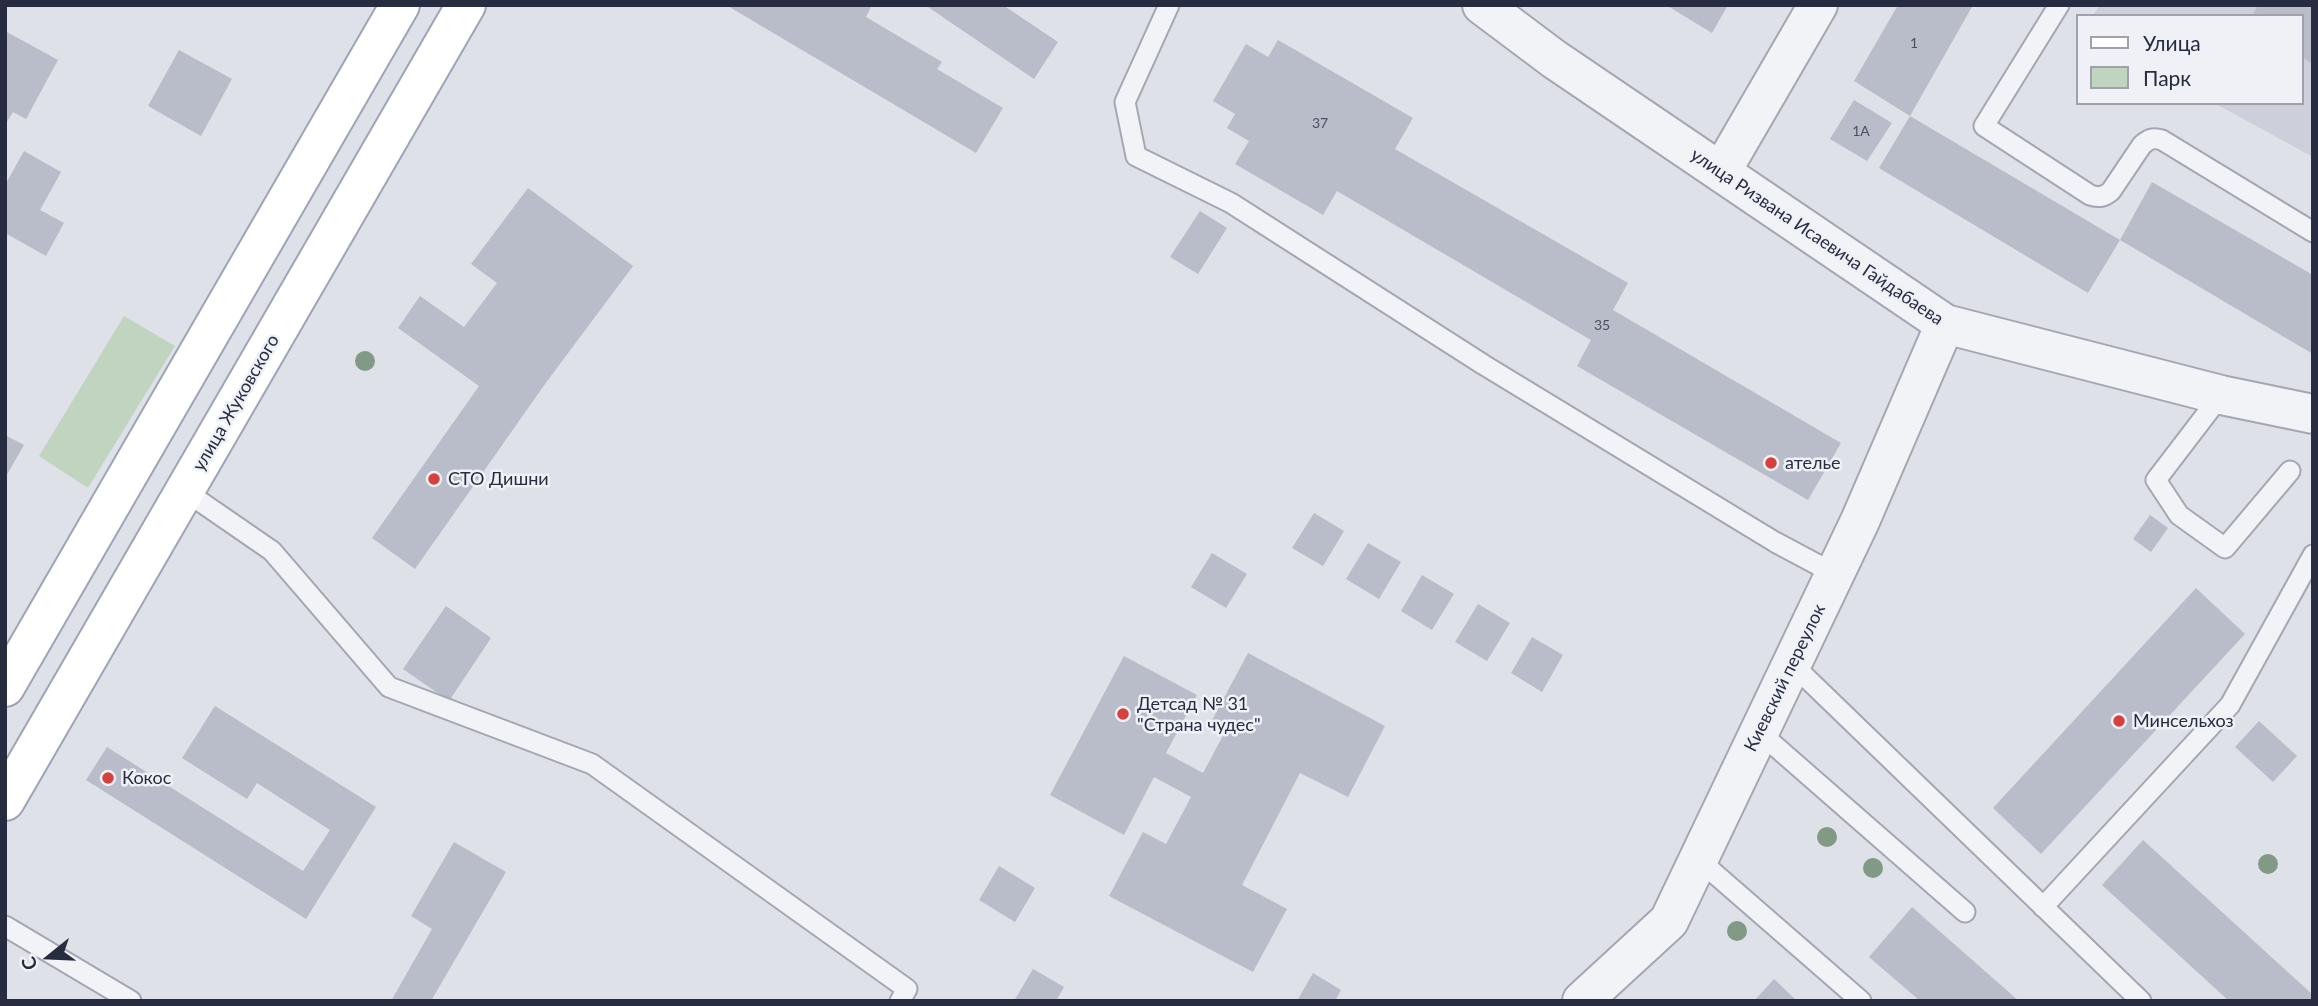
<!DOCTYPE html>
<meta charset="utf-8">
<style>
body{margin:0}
#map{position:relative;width:2318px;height:1006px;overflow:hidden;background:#dfe1e9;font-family:Lato,sans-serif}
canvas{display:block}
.frame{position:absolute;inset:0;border:7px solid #272c41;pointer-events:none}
.legend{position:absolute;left:2076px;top:14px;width:228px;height:91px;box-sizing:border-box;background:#eff1f7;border:2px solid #9fa2ae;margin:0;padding:9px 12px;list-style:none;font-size:21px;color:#272c41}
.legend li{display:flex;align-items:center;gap:14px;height:35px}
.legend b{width:35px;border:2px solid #9fa2ae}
.north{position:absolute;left:14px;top:922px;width:70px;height:70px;-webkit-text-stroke:5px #eff1f7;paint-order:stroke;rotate:252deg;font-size:19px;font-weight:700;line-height:28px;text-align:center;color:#272c41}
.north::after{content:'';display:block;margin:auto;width:24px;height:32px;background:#272c41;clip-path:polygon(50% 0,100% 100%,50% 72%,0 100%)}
</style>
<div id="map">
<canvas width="2318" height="1006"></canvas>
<div class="frame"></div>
<ul class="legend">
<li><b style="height:9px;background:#fff"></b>Улица</li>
<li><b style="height:19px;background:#c1d4c0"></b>Парк</li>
</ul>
<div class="north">С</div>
</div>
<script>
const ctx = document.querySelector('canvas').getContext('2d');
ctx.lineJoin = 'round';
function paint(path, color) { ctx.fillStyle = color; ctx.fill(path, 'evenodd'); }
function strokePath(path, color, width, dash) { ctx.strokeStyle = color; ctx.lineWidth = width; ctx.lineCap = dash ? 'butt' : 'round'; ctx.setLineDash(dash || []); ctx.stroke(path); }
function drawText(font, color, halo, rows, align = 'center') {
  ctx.font = font + ' Lato,sans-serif'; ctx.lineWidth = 5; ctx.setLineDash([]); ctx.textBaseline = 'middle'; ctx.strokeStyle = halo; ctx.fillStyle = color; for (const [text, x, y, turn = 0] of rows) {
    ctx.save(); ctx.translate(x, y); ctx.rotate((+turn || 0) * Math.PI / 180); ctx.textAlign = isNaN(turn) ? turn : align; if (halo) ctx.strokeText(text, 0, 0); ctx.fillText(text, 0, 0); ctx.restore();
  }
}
paint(new Path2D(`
 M2099,5H2313V157L2214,103H2302V16H2093Z`), '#cdd0db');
paint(new Path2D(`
 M124,316L175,346L88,488L39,456Z`), '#c1d4c0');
paint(new Path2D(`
 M726,5H872L866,17L942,62L937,69L1003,108L976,153Z
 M925,5H1003L1058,42L1034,79Z
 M1666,5H1728L1712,33Z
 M1898,5H1973L1910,116L1854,81Z
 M2258,5H2313V64L2302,57V16H2252Z
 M5,31L58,60L26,119L13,112L5,125Z
 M1278,40L1413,118L1395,149L1628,283L1613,310L1841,443L1808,500L1577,366L1591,340L1337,191L1323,215L1235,164L1249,141L1227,128L1235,114L1213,101L1246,44L1268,57Z
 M179,50L232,79L201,136L148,106Z
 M1854,100L1892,123L1867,161L1830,139Z
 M1910,116L2120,240L2152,182L2313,275V354L2120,240L2088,293L1879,168Z
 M24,151L61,172L40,210L64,223L46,256L5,233V185Z
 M528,188L633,266L545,384L415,569L372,538L479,386L398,328L420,296L464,327L497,283L471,264Z
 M1200,211L1227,228L1198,274L1170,257Z
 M5,435L24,445L5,478Z
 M1314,513L1344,531L1323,566L1292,548Z
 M2150,515L2168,528L2151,552L2133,539Z
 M1368,543L1401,562L1379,599L1346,579Z
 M1212,553L1247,574L1226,608L1191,587Z
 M1422,575L1454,594L1432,630L1401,611Z
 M2196,588L2245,634L2041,854L1993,808Z
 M1478,604L1510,623L1487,661L1455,642Z
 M446,606L491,638L449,701L403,669Z
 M1532,637L1563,655L1542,692L1511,673Z
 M1248,653L1385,726L1348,797L1300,773L1242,885L1287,909L1253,972L1109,896L1143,832L1166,844L1191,797L1154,777L1124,835L1050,795L1124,656L1197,695L1166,753L1203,773L1225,732L1210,724Z
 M215,706L376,807L306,919L86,780L107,747L303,871L330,830L257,783L247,799L182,758Z
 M2259,721L2297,756L2273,782L2235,747Z
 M2143,840L2313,995V1001H2229L2102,885Z
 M454,842L506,872L431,1001H391L432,929L411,916Z
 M999,866L1035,888L1015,922L979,900Z
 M1912,907L2019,1001H1920L1869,957Z
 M1033,969L1064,987L1056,1001H1014Z
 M1313,973L1341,990L1335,1001H1297Z
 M1774,979L1797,1001H1754Z`), '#b9bcc9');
const service = new Path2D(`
 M1169,5L1125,102L1136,156L1231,203L1484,365L1775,542L1835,574
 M2059,5L1984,126L2090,195C2099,198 2104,197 2111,191L2142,145C2149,139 2153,137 2162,140L2313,232
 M2221,395L2156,480L2179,515L2225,548L2290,471
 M185,491L272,551L389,687L592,764L907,989L900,1001
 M1792,664L2141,1001
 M1759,732L1965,912
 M1699,860L1861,1001
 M2043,907L2230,705L2313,555
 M5,926L131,1001`);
const minor = new Path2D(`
 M1721,172L1818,5
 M1582,1001L1669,921L1860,521L1945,324`);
const tertiary = new Path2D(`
 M1482,5L1554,59L1945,324L2221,395L2313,414`);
const primary = new Path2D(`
 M5,687L400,5
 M5,801L466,5`);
strokePath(service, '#a4a7b3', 23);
strokePath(minor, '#a4a7b3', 42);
strokePath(tertiary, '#a4a7b3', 42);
strokePath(primary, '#9ea3b6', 42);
strokePath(service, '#f2f3f7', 19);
strokePath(minor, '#f2f3f7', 38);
strokePath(tertiary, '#f2f3f7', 38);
strokePath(primary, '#fff', 38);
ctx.fillStyle = '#819985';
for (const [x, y] of [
 [365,361],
 [1827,837],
 [2268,864],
 [1873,868],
 [1737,931]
]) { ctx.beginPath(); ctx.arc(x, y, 10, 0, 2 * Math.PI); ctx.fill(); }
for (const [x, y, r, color] of [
 [1771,463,7,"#d6403d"],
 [434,479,7,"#d6403d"],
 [1123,714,7,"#d6403d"],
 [2119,721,7,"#d6403d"],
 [108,778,7,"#d6403d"]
]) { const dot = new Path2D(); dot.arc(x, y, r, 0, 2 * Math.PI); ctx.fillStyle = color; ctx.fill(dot); strokePath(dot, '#eff1f7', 2.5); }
drawText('14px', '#4c5063', null, [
 ["1",1914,43],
 ["37",1320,123],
 ["1А",1861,131],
 ["35",1602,325]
]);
drawText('18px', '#272c41', '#eff1f7', [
 ["улица Ризвана Исаевича Гайдабаева",1817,237,34],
 ["улица Жуковского",236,403,-60],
 ["Киевский переулок",1785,678,-64]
]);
drawText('18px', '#272c41', '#eff1f7', [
 ["ателье",1785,463],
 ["СТО Дишни",448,479],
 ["Детсад № 31",1137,704],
 ["\"Страна чудес\"",1137,725],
 ["Минсельхоз",2133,721],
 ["Кокос",122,778]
], 'left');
</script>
